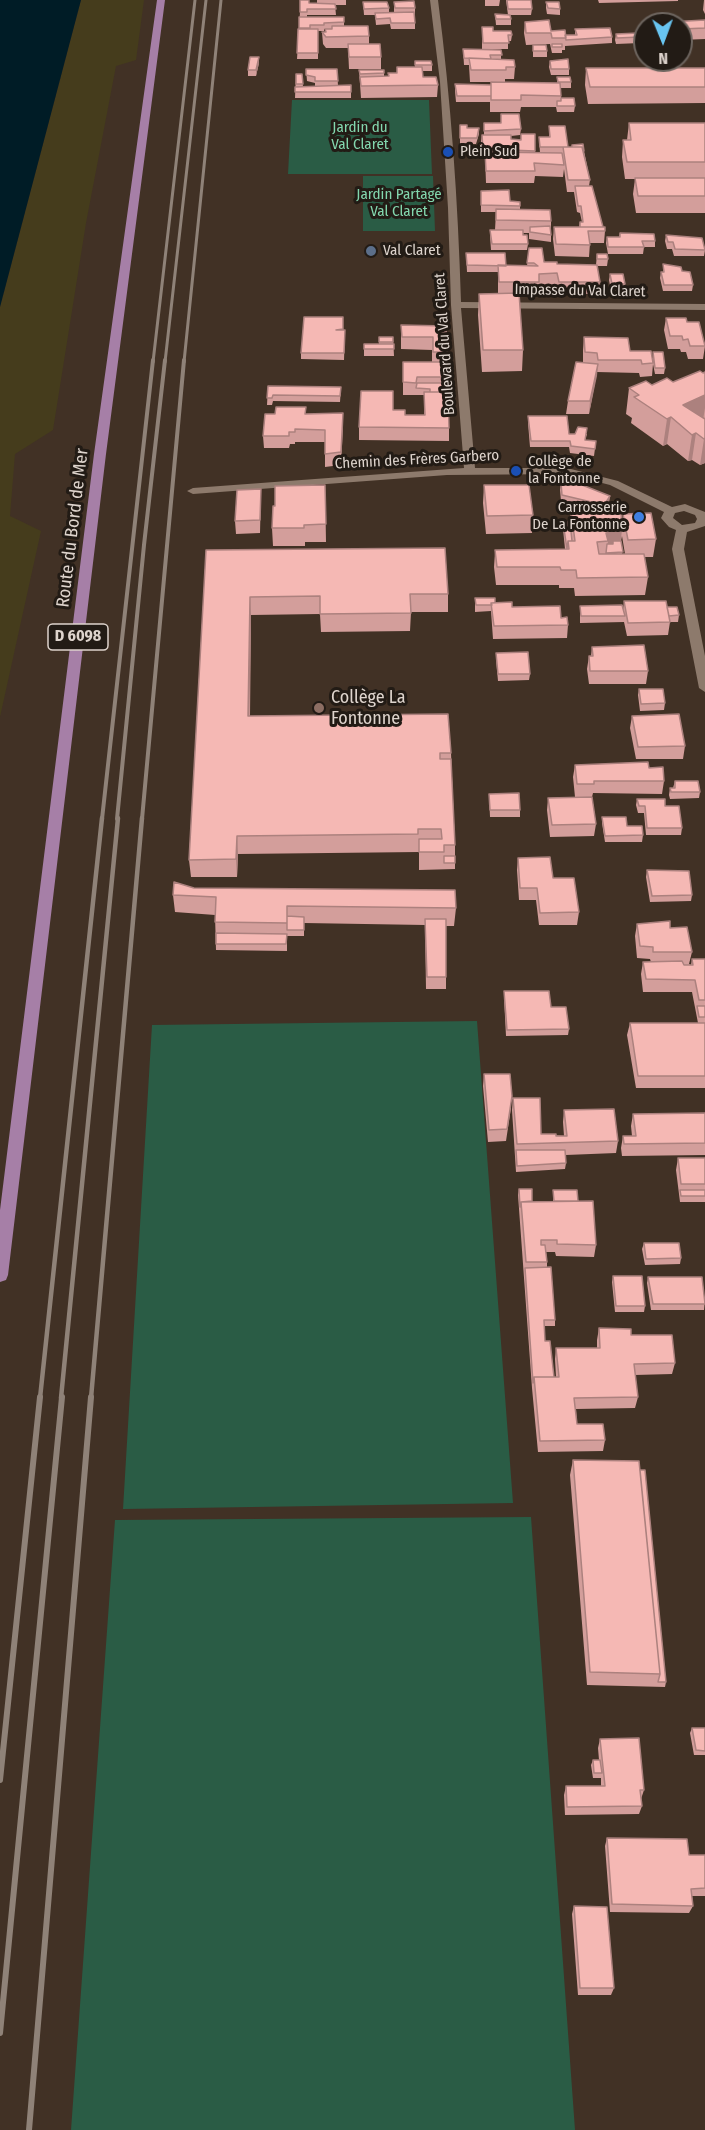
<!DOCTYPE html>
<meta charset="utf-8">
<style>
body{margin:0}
#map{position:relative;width:705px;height:2130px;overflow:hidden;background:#413125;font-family:"Fira Sans Condensed",sans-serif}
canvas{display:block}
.north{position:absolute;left:633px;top:12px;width:60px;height:60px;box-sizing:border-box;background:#221b15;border:2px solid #6d655f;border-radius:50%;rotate:179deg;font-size:16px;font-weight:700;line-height:24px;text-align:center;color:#ded4cd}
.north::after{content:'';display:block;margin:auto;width:21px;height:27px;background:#68c4f0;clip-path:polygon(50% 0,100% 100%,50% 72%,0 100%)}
</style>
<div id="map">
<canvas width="705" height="2130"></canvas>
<div class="north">N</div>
</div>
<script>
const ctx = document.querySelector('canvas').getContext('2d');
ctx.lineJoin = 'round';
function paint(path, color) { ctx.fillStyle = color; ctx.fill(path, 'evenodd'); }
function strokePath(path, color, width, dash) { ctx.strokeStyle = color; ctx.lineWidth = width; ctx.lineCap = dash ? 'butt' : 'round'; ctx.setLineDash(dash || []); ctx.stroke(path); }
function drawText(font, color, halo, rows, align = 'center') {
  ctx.font = font + ' "Fira Sans Condensed",sans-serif'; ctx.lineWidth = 6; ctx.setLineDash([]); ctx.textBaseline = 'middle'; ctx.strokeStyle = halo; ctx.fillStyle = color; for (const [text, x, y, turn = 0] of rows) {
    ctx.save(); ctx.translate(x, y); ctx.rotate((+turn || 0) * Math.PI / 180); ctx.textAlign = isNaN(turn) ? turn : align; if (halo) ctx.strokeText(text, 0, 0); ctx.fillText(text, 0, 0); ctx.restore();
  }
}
paint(new Path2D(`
 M292,100H429L432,174H288Z
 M363,176H433L435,231H363Z
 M477,1021L513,1503L123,1509L152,1025Z
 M531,1517L575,2130H71L115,1520Z`), '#2a5c45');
paint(new Path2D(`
 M81,0H144L136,60L116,66L86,223L53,430L15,454L10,516L41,531L0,717V307Z`), '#453c1c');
paint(new Path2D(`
 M0,0H81L0,307Z`), '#001c26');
paint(new Path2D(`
 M430,0H438C451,101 458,201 461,302L705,304V310L461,308L475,468H567L618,481L672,507L685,504L705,512V526L687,532L684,549L705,656V692L699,688L672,549L676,530L669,527L661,518L664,512L610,485L567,474L447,475L193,494L187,491L193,488L464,468L451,305L448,208L440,82ZM684,511L695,515L697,519L695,523L682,525L673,518L675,513Z`), '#8d7a6c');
paint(new Path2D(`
 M157,0H165L106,454L8,1275L6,1280L0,1282V1210L94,454Z`), '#a67fa7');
strokePath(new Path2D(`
 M153,362L195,0
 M165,362L206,0
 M184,362L221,0`), '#8f8278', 3);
strokePath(new Path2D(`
 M102,819L153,360
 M117,819L144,545L165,360
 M142,819L184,360`), '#8f8278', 4);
strokePath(new Path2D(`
 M40,1398L102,818
 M61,1398L118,818
 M91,1398L142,818`), '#8f8278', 4.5);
strokePath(new Path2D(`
 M0,1780L40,1397
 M0,2033L62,1397
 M29,2130L91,1397`), '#8f8278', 6);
paint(new Path2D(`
 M317,0H346V5H335L336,15H307V17H344V26L369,36V44L381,57V69H349L348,48H326L323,44L322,32H325L332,29H324V31H318V59H297L300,12L309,3H317Z
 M485,0H500L499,6H485Z
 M506,0H531L532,9L531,15H510L511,19V25H496L495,14L508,15Z
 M598,0H678V1L599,3Z
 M704,0H705V14L703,10Z
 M363,2L389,8V13H394V2L415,8V29H391L390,24L376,25L375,15H364Z
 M546,2L560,9V15L547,14L546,8Z
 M705,20V39L681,40V24H668L669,22Z
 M525,22L565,35H575V29L612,37V43L565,46V50H562V53H552L550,44L526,45L524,33Z
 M493,31L512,35L511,41H508V49H482V34Z
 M616,34L640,37V43L616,44L615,40Z
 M533,45L547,51V57H533Z
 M463,49L501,50V60L515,67L514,79H505V82H470L469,65H464Z
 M415,61L432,65V71H422L423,77L438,85L437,97L361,98L359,70H384V77L388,76L415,67Z
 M550,61L569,69V75H551L549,67Z
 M259,63L256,76H248V70Z
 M586,68H705V103L588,104L585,85Z
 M306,69H337L338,86L351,85V98H295L296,74H302L303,87L315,86V83L307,81Z
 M557,77L571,82V88H561V98L575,106L574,112H557L556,107H521L520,112H490V102H456L455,91V84L491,85L557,83Z
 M501,114L521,129L520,135L511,136V139L521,140V134H535V153H540L539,137H549V126L568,147H572V145L584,151L590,180L589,186L603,227L605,231L604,243H590L589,257L555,256L553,239L554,227H579L580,222H582L580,213L577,212L574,192H567L564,169L563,177L535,176L534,183H486L485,156H482L481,141L482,135H484V123H501Z
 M629,123H705V213H636L633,194L635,179H625L622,157L623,140H627Z
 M460,125L467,128H479V134L476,144H460Z
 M481,191L510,201L520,202V209L551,221V242L529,239V233H523V235L528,244L527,250H491L490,236V230H495L496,212H481Z
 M620,233L655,241V247H644L643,254H608L606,243L607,237H619Z
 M666,235L705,250L704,256H674L672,249H667L665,241Z
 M529,248L544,262L557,264L596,265L597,254L608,259L607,266H597L600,282L598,294H557L556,285L539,286L538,295L519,294L523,350L522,371L482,372L478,315L479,294L498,293V272H467L466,253L506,266H527Z
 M663,264L682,271L693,285L692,291H663L660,278L661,272H663Z
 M610,274L625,284L624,290L611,291L609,280Z
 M343,317V330H345L344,360L301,359V353Z
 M666,318L687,322L705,346L703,359H688L686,352H681L680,349H668L664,330Z
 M401,325L446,326L447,362L449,428V441L359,440V427L393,410L405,415H424V395H403V362H432V350L401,349Z
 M379,337H393L394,356H364V344H379Z
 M584,337L653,358V352L665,368L664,374H655L653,364L652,376L640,377L639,373L597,372L589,414H566L568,401L583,363V350Z
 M705,372V463L700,465L692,460L688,461L667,444L663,446L631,423L632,418L626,414L629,388L673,382Z
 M268,386L341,387L340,402L273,401L272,405H267Z
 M306,414L343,426L341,465L325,467V442H295V444H290L289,448H264L263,436Z
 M528,416L569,434H587L585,440L596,441L594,456L570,453L569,447H530L528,423Z
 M561,483L610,496L609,502L604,511L622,524L623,514L656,539L653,557H644L648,577L645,595L575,596L574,588H559V585H496L494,567L495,552L565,549L563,529V522H570L571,511H600L561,501L560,490ZM622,536L625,554H622L621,541Z
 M325,485L326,542H305V546H273L272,528L275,506Z
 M484,485L533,515L532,533L486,534L483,503Z
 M261,489L260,533L236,534L235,521Z
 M206,550L448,594V612H411L410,631L321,632L320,614L251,615L250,716L451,753L455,845V869L419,870V852L238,854L237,877H191L189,860Z
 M475,598L561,618L568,625L567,638L493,639L491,611L475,612Z
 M624,601L667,607L679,615L678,622H670L668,635L627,636L624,622L580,623V606L623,610Z
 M592,647L648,671L646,684H589L587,669L589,656H591Z
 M496,653L530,674L529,680L498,681L496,659Z
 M639,689L665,703L664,710L640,711L638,695Z
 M632,716L685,746L683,759H636L630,728Z
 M575,765L649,768L664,781L662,794L593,793L592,797L596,824L594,836L550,837L547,810L548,798L575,797L573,777Z
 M675,781L700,792L699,798L670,799L669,795L670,788H673Z
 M489,794L520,810V817H490Z
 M637,799L665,806L682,828L681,835H646L644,813H638L636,805Z
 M602,817L627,826L643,835L642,842H605L602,823Z
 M518,858L553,878L579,912L577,925H539L536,900H519L517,870Z
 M647,870L692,895L691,901L650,902L646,877Z
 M194,888L456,908L454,926H446V989H426L425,925L304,923V936H287V951L216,950L215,915L175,912L173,895Z
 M637,924L670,928L692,952L689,964L691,965L692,959H705V1088H636L627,1035L630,1023H698L692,992H643L641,974L643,962H651L650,959L637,958L635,936Z
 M504,991L551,1007L569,1029L568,1035L506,1036L504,998Z
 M484,1074L511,1108L506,1141L488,1142L483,1086Z
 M513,1098L541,1134L564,1136L563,1122L564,1110L618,1141L616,1153L566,1155V1163L565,1169L516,1172L512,1110Z
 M705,1113V1155L622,1156L621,1148L623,1136H632L631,1126L633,1114Z
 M678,1158H705V1202H680L676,1170Z
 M519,1189L532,1202L553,1201V1190L578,1201L596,1245L594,1257L556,1256L555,1252H546L547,1262V1267L555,1320V1326H545V1341L554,1377H556L555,1359L556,1348H597V1340L599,1328L631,1335L675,1363L672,1374L635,1375L638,1397L635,1408L576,1409L577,1424L605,1440L603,1451L538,1452L532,1388L518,1195Z
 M644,1243L681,1258L680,1264L645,1265L642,1249Z
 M613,1276L645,1306L644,1312H615L612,1282Z
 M648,1277L705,1299L704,1310H651L647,1283Z
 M573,1460L666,1682L665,1687L587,1685L570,1475Z
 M692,1728H705V1755H694L690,1733Z
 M600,1739L644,1790L641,1799L642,1806L639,1814L565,1815L564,1795L566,1786H601V1778H593L591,1765L593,1760H599L598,1748Z
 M607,1838L689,1855H705V1896H692L693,1906L689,1913L610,1912L605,1846Z
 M574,1906L614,1988L611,1995H578L572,1914Z`), '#d39e9b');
paint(new Path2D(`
 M259,57V63L256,76V70Z
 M598,364L597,376L589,414L590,401Z
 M705,395V408L703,420L683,405Z
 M671,417L667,444L663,446L667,419Z
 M696,433L692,460L688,461L692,435Z
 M705,438V463L700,465L704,439Z
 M610,496L609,502L603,512L604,505Z
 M622,530L620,547L607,550L608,541L606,533Z
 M250,597L251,615L249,734L248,716Z
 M237,836L238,854L237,877L236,859Z`), '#ac817e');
const building = new Path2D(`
 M300,0H309V3L335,4L336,9H307V12H300Z
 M507,0H531L532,9H508Z
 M414,1L415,8H395L394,2Z
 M363,2H387L389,8L364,9Z
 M546,2H559L560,9L548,8Z
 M414,12L415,23H391L390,18L376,19L375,13Z
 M495,14L510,15L511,19H496Z
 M299,17H344V22L324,23V25H310V28H299Z
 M549,20L551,31L565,30L566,38H552L551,33H526L525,22Z
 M705,20V28L681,29V24H670L669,22Z
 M662,21L663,24H653V22Z
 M332,26H368L369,36L326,37L322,32H326L325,29H332Z
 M482,27H493V31H511L512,35H508L509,43H483Z
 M610,28L612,37L566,40L565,35H577L575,29Z
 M298,29H318V53H297Z
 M639,33L640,37L617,38L616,34Z
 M348,44H380L381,57H349Z
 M552,44H562V47H552Z
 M533,45H546L547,51H533Z
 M463,49L501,50L502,55H490L491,59L464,58Z
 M250,57H259L256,70H248Z
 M469,58L514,60L515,67H506V70H471Z
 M568,59L569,69H551L550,61Z
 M415,61H431L432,65H415Z
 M397,67H422L423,77H436L438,85L361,86L360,77L389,76L388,73H397Z
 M586,68H705V87H590Z
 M306,69H337L338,81H315V77L306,75Z
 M359,70H384V73L360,74Z
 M296,74H302L303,84H296Z
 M557,77H570L571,82H558Z
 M491,82L560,83L561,96L521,95V100H491Z
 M455,84L491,85V96H457Z
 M351,85V92H295V87Z
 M561,98H574L575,106H557V101H561Z
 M501,114H519L521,129L484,131V123H501Z
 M629,123H705V162H627L623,140H631Z
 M460,125H467V128H479L477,138H460Z
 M549,126H565L568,147H540L539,137H550Z
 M521,134H535V151L483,149L482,135H511V139L521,140Z
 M583,144L584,151L582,147H572V145Z
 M563,147H582L590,180H568Z
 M485,152L562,153L564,165L534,163L535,171H486Z
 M635,178H705V196H638Z
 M575,186H592L603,227H580V222H583L581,206H578Z
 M509,190L510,201L520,202V206L481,205V191Z
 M496,209L550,210L551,221L496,220Z
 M550,226L551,235L530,232V227Z
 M554,227H605V231H588L590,245L556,244Z
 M490,230H523V235H527L528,244H492Z
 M620,233L654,234L655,241H642L644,247H608L607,237H620Z
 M666,235L702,238L705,250L675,249L673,242H668Z
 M529,248H542L544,262H557V264L597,265L600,282H559L557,273L539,274V282H499L498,265L538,266L534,263H527Z
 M466,253H505L506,266L467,265Z
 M597,254H607L608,259H597Z
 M663,264L681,267L682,271L690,272L693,285H664L661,272H664Z
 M610,274H623L625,284H612Z
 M519,293L523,350H483L479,294Z
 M304,317H343V329L336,330H345L344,353H301Z
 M666,318H686L687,322H699L705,346H690L688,339L683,340L682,336H670Z
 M401,325L446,326L447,352H433V337H402Z
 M379,337H393V342H379Z
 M584,337L628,338L630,351H651L653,363L642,364L641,360H598L597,353L585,352Z
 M364,344H394V349H364Z
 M653,352H663L665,368H655Z
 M403,362H447L448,377H417L416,383L403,382Z
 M576,362L598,364L590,401H568Z
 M700,371L703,373L705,372V395L683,405L705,419V438L704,439L696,433L692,435L671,417L667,419L634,397L639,395L629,388L646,381L652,385L667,378L673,382Z
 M417,383H448V392H430V389L416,388Z
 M268,386L341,387L340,396L273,395L272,398H267Z
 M361,391H393V410H405V415H425L424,392H448L449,428L359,427Z
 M276,407H306L305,414L343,413L341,452L325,454V430L295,429V432H289V436H263L265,414H275Z
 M528,416H567L569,434H575L578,427L587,428L585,440L596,441L595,449L571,446L570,441H531Z
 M561,483H577L610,496L604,505L562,495Z
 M325,485L326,524L304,525V528H272L273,506H275V486Z
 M484,485H529L533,515L487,516Z
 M261,489L260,520L235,521L237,490Z
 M571,511H621L622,530L606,533L608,541L597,542L599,554H644L648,577L577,578L576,570H561L560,567H497L495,550L569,549L568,541H575Z
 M651,513L656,539L628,540L623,514Z
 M563,522H570L572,541H568L567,549Z
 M613,541H621L623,552L606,553L607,544H613Z
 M445,548L448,594H410L411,613L320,614V596L250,597L248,716L448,714L451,753H440V759H451L455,845H444V852H419V839H442L441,829H418V834L237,836L236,859L189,860L206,550Z
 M475,598H495V603H491L492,605H476Z
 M624,601H666L670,622L628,623Z
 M512,602V607L560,606L561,618L567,617L568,625L494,626L491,603Z
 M622,605L625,616H581L580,606Z
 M667,607H677L679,615L669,616Z
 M644,645L648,671H590L589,656H593L592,647Z
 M528,652L530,674H498L496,653Z
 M639,689H663L665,703L641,704Z
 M679,714L685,746L638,747L632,716Z
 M648,762L649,768L663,767L664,781H594V784H577L575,765Z
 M675,781H698L700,792H671L670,788H675Z
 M519,793L520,810H490L489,794Z
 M592,797L596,824L552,825L548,798Z
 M637,799H665V806H679L682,828H647L645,806H639Z
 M602,817H626L627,826H642L643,835L605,836Z
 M444,856H455V863H444Z
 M550,857L553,878H574L579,912L540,913L537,888H520L518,858Z
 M647,870L689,871L692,895L652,896Z
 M174,882L194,888L455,890L456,908L287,906V923L215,922L216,897L173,895Z
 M287,916L304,917V930H287Z
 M425,919H446V977H427Z
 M670,921V928L687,927L692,952H653V947L640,946L637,924Z
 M216,933L287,934L286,944H216Z
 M692,959H705V1000H699L695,980L646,979L643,962L682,961L684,965H693Z
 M504,991H549L551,1007H566L569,1029L507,1030Z
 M697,1006H705V1017H699Z
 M630,1023H705V1076H638Z
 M484,1074H510L512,1096L507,1129L489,1130Z
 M513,1098H540L541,1134H556V1136H567L564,1110L614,1109L618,1141L517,1144Z
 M705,1113V1143L624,1144L623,1136H636L633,1114Z
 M516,1150H565L566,1163L517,1166Z
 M678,1158H705V1184H681Z
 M519,1189H532V1201L521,1202L520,1207Z
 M553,1190H577L578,1201H554Z
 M680,1190H705V1196H681Z
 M593,1201L596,1245L557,1244V1240H541V1245H545L547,1262H526L521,1202Z
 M644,1243H679L681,1258L646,1259Z
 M551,1267L555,1320H544L545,1341H550L554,1377H534L533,1383L525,1268Z
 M613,1276H642L645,1306H616Z
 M648,1277H702L705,1304H653Z
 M599,1328L631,1329V1335H672L675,1363L634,1364L638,1397L574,1398L577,1424H603L605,1440L540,1441L534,1377H559L556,1348H600Z
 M573,1460L639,1461L660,1674L590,1672Z
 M640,1470H645L666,1682H658L660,1674Z
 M692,1728H705V1751L696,1750Z
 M639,1738L644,1790H640L642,1806L567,1807L566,1786H605L600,1739Z
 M593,1760H600L602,1773H594Z
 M607,1838L687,1839L689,1855H705V1888L691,1889L693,1906L612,1904Z
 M574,1906L607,1907L614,1988H580Z`);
paint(building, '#f5b8b4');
strokePath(building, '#ac817e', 1.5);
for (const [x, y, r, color] of [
 [448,152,6,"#1a4fb4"],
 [371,251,6,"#5c6f8a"],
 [516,471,6,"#1a4fb4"],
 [639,517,6,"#3f7fe0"],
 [319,708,6,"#8d6e63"]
]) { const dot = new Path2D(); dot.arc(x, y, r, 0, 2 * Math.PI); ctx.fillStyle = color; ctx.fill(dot); strokePath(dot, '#221b15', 2); }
drawText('15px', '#83d7ae', '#221b15', [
 ["Jardin du",360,128],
 ["Val Claret",360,145],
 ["Jardin Partagé",399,195],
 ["Val Claret",399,212]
]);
drawText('15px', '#ded4cd', '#221b15', [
 ["Plein Sud",460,152],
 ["Val Claret",383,251],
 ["Collège de",528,462],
 ["la Fontonne",528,479],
 ["Carrosserie",627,508,"right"],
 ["De La Fontonne",627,525,"right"]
], 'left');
drawText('15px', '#ded4cd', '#221b15', [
 ["Impasse du Val Claret",580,291,1],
 ["Boulevard du Val Claret",445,344,-94],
 ["Chemin des Frères Garbero",417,460,-3]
]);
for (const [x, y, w] of [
 [78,637,60]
]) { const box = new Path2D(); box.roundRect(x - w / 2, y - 13, w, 26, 4.5); ctx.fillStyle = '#221b15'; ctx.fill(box); strokePath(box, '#ded4cd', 1.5); }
drawText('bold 16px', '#ded4cd', null, [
 ["D 6098",78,637]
]);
drawText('18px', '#ded4cd', '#221b15', [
 ["Route du Bord de Mer",73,528,-83]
]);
drawText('18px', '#ded4cd', '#221b15', [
 ["Collège La",331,698],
 ["Fontonne",331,719]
], 'left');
</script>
